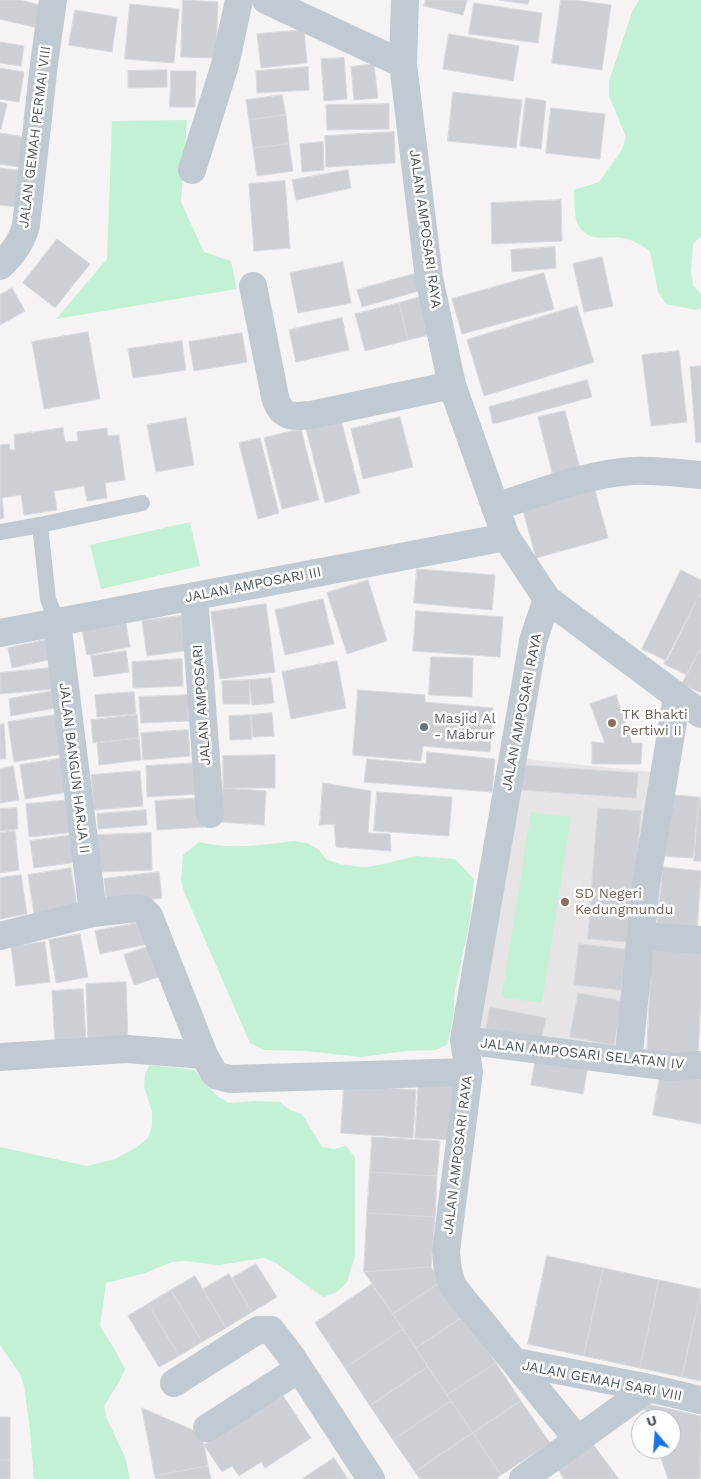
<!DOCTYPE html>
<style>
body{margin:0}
#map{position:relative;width:701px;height:1479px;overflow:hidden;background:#f5f3f3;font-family:"Work Sans",sans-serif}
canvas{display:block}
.north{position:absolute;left:631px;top:1409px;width:50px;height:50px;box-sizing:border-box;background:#fff;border:1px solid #b7bbc0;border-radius:50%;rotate:342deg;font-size:14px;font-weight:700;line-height:20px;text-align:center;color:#4a5661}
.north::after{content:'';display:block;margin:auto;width:18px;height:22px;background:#1a73e8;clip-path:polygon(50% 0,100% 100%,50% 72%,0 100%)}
</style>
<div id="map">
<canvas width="701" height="1479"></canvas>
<div class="north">U</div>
</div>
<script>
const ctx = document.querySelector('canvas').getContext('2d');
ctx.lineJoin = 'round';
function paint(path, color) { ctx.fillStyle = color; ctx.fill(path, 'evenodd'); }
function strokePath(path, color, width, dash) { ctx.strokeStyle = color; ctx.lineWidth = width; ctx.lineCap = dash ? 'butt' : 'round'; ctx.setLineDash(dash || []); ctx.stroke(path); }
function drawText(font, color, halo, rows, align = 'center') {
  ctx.font = font + ' "Work Sans",sans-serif'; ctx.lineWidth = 5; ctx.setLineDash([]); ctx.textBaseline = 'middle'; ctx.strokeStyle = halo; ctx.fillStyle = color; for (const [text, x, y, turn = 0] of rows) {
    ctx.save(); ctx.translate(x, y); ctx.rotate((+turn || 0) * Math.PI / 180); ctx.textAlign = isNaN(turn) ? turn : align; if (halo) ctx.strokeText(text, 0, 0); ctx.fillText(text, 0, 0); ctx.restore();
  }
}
paint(new Path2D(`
 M515,758L652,772L620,1053L474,1033Z`), '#e6e4e5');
paint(new Path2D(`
 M639,0H701V236L693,244L691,271L693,285L701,295V308L696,310L666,304L658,292L650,251C641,245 632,239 622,238C608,236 591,242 581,229C573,220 575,202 574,190L599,182L622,150L626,137L609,96V81L632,12Z
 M187,120L181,202L204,252L231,261L237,289L56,319L107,259L112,121Z
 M190,522L200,566L101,589L90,545Z
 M531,812L571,817L542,1003L502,997Z
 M294,841L307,843L318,849L326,859L339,864L353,866L366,867L379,865L416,856L455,859L474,879L470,920L455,991L453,1018L447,1045L435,1050L405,1051L361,1057L305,1051L264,1050L250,1043L185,894L181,881L183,855L199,842C231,850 263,845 294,841Z
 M150,1065L194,1070L217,1096L229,1103L255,1101L280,1102L290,1110L302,1114L322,1147L334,1149L346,1146L355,1157V1256L347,1282L337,1292L323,1297L276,1263L264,1258L219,1265L186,1261L172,1262L145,1273L106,1283L100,1326L115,1350L125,1369L119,1382L104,1406L107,1419L125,1457L130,1479H34L30,1429L24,1386L20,1374L0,1345V1147L87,1166L115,1159L137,1147L148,1138L152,1126V1112L144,1087L145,1073Z`), '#c3f1d5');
const building = new Path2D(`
 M0,0H20L44,6L38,28L0,19Z
 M183,0L218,2L216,58L181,57Z
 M426,0H467L463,15L424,6Z
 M500,0H529L528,4Z
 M561,0H573L611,5L602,70L552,63Z
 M474,3L542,13L538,43L469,34Z
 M130,4L179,9L174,63L125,59Z
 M75,10L117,17L112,52L69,45Z
 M304,30L307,63L261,68L257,34Z
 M449,34L519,46L513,81L443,69Z
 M0,42L24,46L21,66L0,63Z
 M344,58L347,99L324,101L321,59Z
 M374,64L378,98L354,100L351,67Z
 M308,67L309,90L257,93L256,71Z
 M0,68L24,72L19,102L0,99Z
 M167,70V87L128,88V71Z
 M171,71H196L195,107H170Z
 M453,92L522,100L516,148L448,141Z
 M282,95L286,115L249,120L246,100Z
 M526,98L546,101L541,149L520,146Z
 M0,102L7,104L1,129H0Z
 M389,104V129L327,130L326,105Z
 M551,108L605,114L600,159L546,153Z
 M286,115L289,144L253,148L249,120Z
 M394,132L395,163L326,167L325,136Z
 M0,133L25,137L19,167L0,164Z
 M323,142L324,170L302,172L300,144Z
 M289,144L293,171L257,176L253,148Z
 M0,168L23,171L18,207L0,205Z
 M348,170L351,188L296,200L292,180Z
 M285,181L290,248L254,251L249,184Z
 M561,200L562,241L492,244L491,203Z
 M57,239L90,264L55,308L23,283Z
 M555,247L556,268L512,272L511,250Z
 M602,257L613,306L584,312L573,264Z
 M343,262L351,303L298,313L290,273Z
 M417,273L422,290L362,307L357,290Z
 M544,273L554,309L462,334L452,299Z
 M12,288L25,311L0,325V295Z
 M420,297L429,335L408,340L399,303Z
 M399,303L408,340L365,351L355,314Z
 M577,306L594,362L484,396L467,340Z
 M342,318L349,350L296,362L289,330Z
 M88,332L100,399L44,409L32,342Z
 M242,333L247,362L194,371L189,342Z
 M182,341L186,370L133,378L128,349Z
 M679,351L687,422L651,426L642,355Z
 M701,366V442L696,443L690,367Z
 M587,380L592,397L493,424L489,407Z
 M565,411L580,469L553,476L538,417Z
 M400,417L413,467L363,479L351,429Z
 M186,418L194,465L156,472L147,425Z
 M341,420L360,493L325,503L306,429Z
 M63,428L65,442L78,441L77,432L107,428L108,436L119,435L125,480L105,483L107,498L87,501L84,486L54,491L57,510L24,515L21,495L2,498L4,518L0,519V445L9,444L10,450H15L14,435Z
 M301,429L319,500L282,509L264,438Z
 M260,438L279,513L258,519L239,443Z
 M594,487L608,538L536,558L522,507Z
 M417,569L495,575L492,610L414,603Z
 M681,570L701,580V591L667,661L642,649Z
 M368,580L387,641L347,654L327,593Z
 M701,591V647L687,675L664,664Z
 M323,599L334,644L285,655L275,610Z
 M266,604L275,672L220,679L211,612Z
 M416,611L503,617L500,657L413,651Z
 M187,615L191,650L147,656L142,621Z
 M125,618L130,647L87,655L81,626Z
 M53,638L57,658L12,668L8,648Z
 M701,647V693L682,684Z
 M126,651L129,672L94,677L91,656Z
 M431,657L473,658L472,697L429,695Z
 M182,659L183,686L133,688L132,662Z
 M337,661L346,708L291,719L282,672Z
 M50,668L52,689L0,694V673Z
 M271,678L274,703L252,705L249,680Z
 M249,680L250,704H223L222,681Z
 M58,690L61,707L11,716L9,699Z
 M358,690L425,695V702L493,708L490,752L423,746L421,761L353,755Z
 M134,692L136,714L97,717L95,695Z
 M188,695L189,721L141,723L139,697Z
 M616,695L632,743H642L641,764H592V742L605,743L590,704Z
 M272,713L274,736L253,737L251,715Z
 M62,714L69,753L14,762L8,722Z
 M137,715L139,738L93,743L91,720Z
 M251,715L252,739L230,740L229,716Z
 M4,724L6,759H0V725Z
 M188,730L190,756L143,760L141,733Z
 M139,738L141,760L99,765L97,743Z
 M427,752L495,759L492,792L364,782L367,759L426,764Z
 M275,755V788H223V756Z
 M69,757L74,791L25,799L20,765Z
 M197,763L199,794L147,797L146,766Z
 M522,765L638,773L636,798L520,790Z
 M13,766L19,800L0,803V769Z
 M140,771L143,806L94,810L91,775Z
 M323,783L371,791L368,833L390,834L391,851L336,847L334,824L320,825Z
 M223,788L266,791L264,825L221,822Z
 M377,792L452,797L449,836L374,831Z
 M663,794L699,797L693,858L659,856Z
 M699,797L701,798V861H694Z
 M202,798L204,827L157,830L155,801Z
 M72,800L75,832L29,837L26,804Z
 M17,808L18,829L0,831V809Z
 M598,808L641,811L630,942L588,939Z
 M146,810L147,825L98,829L97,814Z
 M15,831L19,870L0,873V833Z
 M151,833L152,870L98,872L96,835Z
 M73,835L77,862L34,868L30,841Z
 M663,867L701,871L697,930L657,927Z
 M71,868L77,906L34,914L28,875Z
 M159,872L162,898L107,905L104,879Z
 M21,875L27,914L0,919V878Z
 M148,921L152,943L100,954L95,931Z
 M80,934L88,977L56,983L49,940Z
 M45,942L50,982L16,986L11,946Z
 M155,944L165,975L134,985L124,955Z
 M579,944L626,949L621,990L574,985Z
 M652,946L701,949V998L698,1055L647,1052Z
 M126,982L128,1044L88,1045L86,984Z
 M83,989L86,1043L55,1045L52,991Z
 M578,993L622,1001L614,1045L570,1037Z
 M490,1007L546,1018L541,1040L486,1030Z
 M536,1057L588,1066L583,1094L531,1085Z
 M661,1070L701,1077V1124L653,1115Z
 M419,1077L458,1079L454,1140L415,1138Z
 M344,1085L416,1090L413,1138L341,1133Z
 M372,1137L440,1141L437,1176L370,1172Z
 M370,1172L437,1176L435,1217L367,1213Z
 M367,1213L435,1217L431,1267L364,1272Z
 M547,1256L603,1268L584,1356L528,1344Z
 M256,1264L277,1297L252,1312L232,1278Z
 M431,1267L441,1282L393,1314L364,1272Z
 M603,1268L659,1280L640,1368L584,1356Z
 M229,1274L252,1312L226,1328L203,1289Z
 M195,1276L226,1328L202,1342L171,1290Z
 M659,1280L701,1289L682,1377L640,1368Z
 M441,1282L464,1316L416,1348L393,1314Z
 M372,1284L403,1329L345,1368L315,1323Z
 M171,1290L202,1342L179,1356L148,1304Z
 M701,1292V1381L682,1377Z
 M148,1304L179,1356L159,1367L128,1316Z
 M464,1316L496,1363L447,1395L416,1348Z
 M403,1329L428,1367L370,1406L345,1368Z
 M496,1363L521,1401L473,1433L447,1395Z
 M428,1367L451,1401L393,1440L370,1406Z
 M282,1394L311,1438L265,1468L261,1462L239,1476L232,1466L222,1472L204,1445Z
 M451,1401L473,1433L415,1472L393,1440Z
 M521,1401L550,1443L501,1475L473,1433Z
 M643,1403L701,1416L700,1479H668L658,1449H671V1419H648Z
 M142,1408L202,1434L208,1466L155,1476Z
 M0,1417H10V1460H0Z
 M473,1433L501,1475L496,1479H420L415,1472Z
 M592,1443L619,1479H564L557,1468Z
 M334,1458L348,1479H302Z
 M0,1460H10V1479H0Z
 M208,1466L211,1479H156L155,1476Z`);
paint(building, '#cdcfd5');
strokePath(building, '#d7d9de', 1);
strokePath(new Path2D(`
 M40,525L142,503
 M0,532L40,525L48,599L57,622`), '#c1cad2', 16);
strokePath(new Path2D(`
 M266,0L403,64
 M405,0L403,64L429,278L452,385L506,537L547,599L533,641L464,1040L469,1072L446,1251C447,1265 448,1276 454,1288L578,1440
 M192,170L225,65L239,0
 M0,266C13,254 22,242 26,225L44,64L53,0
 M253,286L275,397C281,418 292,417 311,415L452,385
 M495,507C540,493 585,474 632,471C655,470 678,473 701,475
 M194,596L210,814
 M547,599L701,714
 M57,622L93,913
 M0,633L506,537
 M0,936L93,913L137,908L142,909L149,916L204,1055L214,1073L218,1076L230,1079L469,1072
 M641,936L701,940
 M464,1040L671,1067L701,1065
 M0,1057L127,1049L204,1055
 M628,1062L646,885L677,697
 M516,1362L649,1388L701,1400
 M174,1383L253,1333L259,1330H271L291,1356L371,1479
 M207,1428L299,1369
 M523,1479L649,1388`), '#c1cad2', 28);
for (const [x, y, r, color] of [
 [612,723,5,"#8d6e63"],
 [424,727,5,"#6b7280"],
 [565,902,5,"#8d6e63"]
]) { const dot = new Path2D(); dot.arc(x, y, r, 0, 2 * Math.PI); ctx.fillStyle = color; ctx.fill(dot); strokePath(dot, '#fff', 2); }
drawText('14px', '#4a5661', '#fff', [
 ["JALAN GEMAH PERMAI VIII",35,137,-83],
 ["JALAN AMPOSARI RAYA",425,229,82],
 ["JALAN AMPOSARI III",253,585,-11],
 ["JALAN AMPOSARI",202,705,-94],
 ["JALAN AMPOSARI RAYA",522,712,-79],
 ["JALAN BANGUN HARJA II",74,768,83],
 ["JALAN AMPOSARI SELATAN IV",582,1054,6],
 ["JALAN AMPOSARI RAYA",458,1155,-83],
 ["JALAN GEMAH SARI VIII",602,1381,11]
]);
drawText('14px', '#785e54', '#fff', [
 ["TK Bhakti",622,715],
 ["Pertiwi II",622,731],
 ["SD Negeri",575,894],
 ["Kedungmundu",575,910]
], 'left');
drawText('14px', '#5b616d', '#fff', [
 ["Masjid Al",434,719],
 ["- Mabrur",434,735]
], 'left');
</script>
